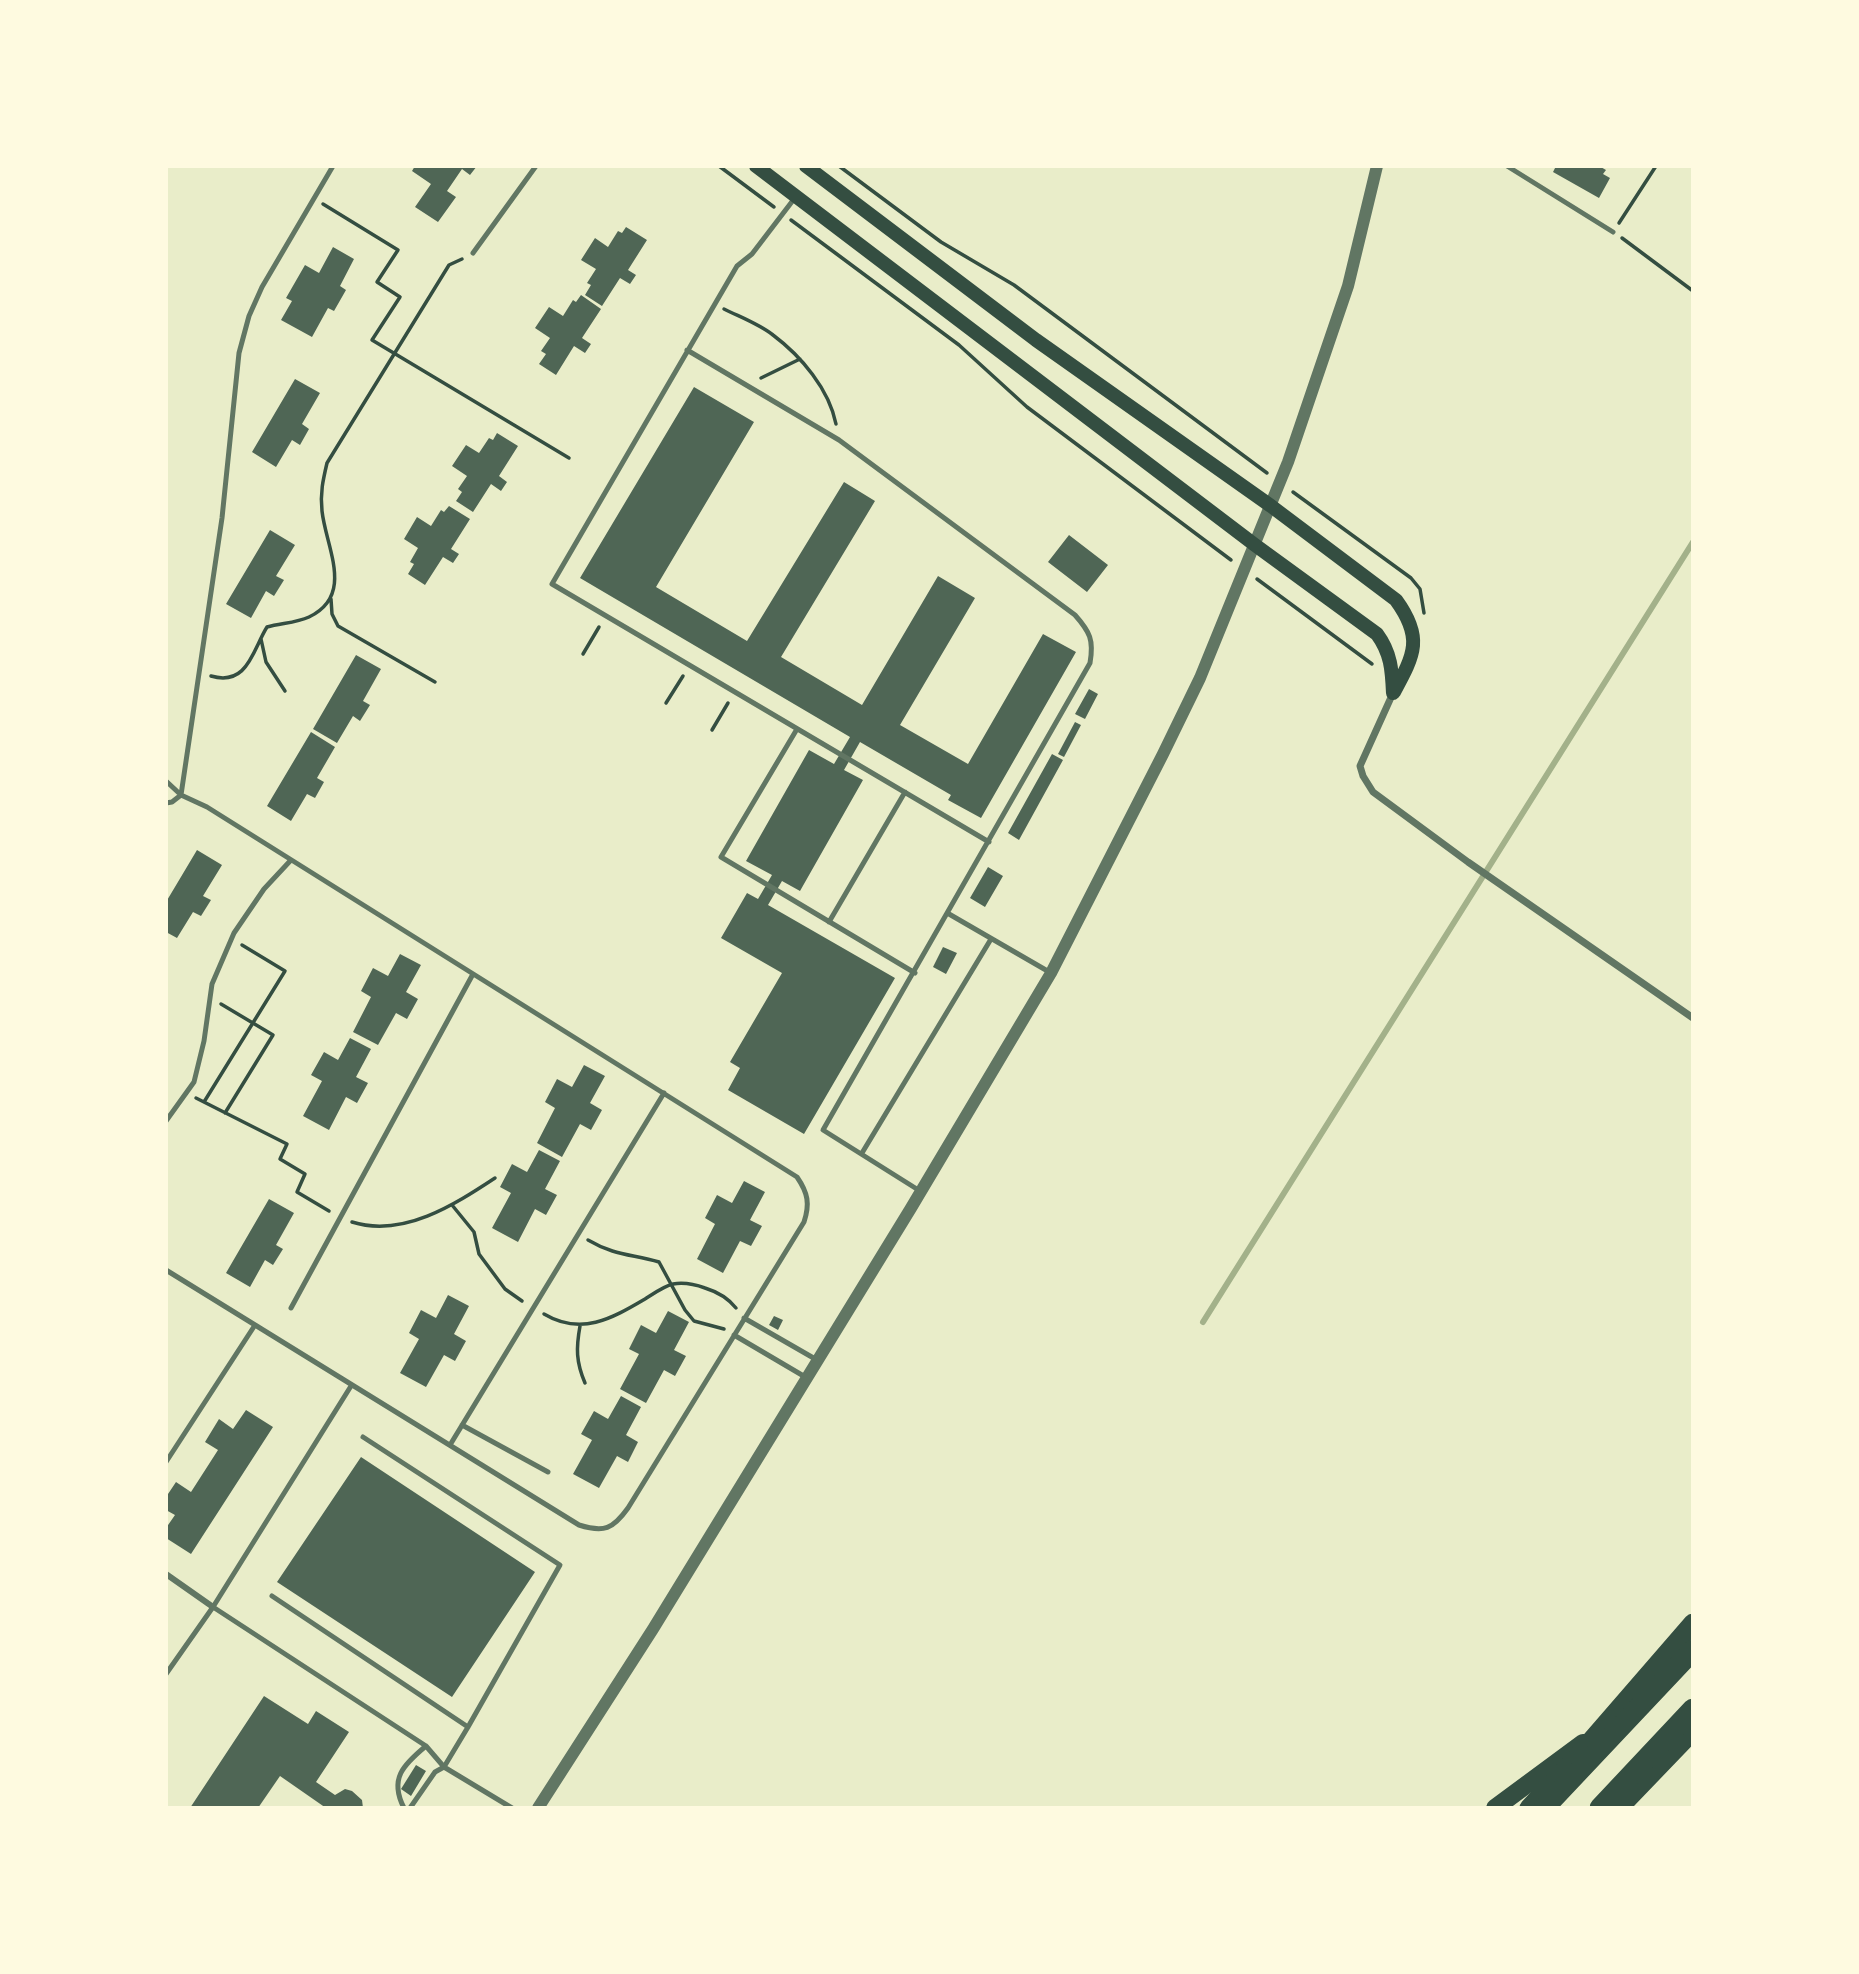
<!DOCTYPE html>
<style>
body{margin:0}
#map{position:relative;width:1859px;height:1974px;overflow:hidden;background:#e9edc9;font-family:"Alegreya Sans",sans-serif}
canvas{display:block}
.frame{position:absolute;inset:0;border:168px solid #fefae0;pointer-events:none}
</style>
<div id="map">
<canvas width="1859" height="1974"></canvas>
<div class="frame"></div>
</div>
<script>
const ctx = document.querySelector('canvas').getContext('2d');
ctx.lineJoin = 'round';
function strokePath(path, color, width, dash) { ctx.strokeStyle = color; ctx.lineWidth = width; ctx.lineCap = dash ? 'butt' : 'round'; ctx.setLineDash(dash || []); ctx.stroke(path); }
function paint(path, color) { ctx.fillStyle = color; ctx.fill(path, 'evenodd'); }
strokePath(new Path2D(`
 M1203,1322L1693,542`), '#a3b18a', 6);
paint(new Path2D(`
 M415,166H477L470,175L462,169L447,191L456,197L438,222L415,207L431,184L412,171Z
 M1556,166H1599L1606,170L1603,174L1610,178L1599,198L1553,172Z
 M626,227L647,240L628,270L636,275L630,284L620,278L602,306L585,295L591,285L587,283L596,269L581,260L595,238L608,247L618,231L622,233Z
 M333,247L354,259L340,286L346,290L334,311L328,308L312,337L281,320L292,301L286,298L305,265L319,273Z
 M581,295L601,309L582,338L591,344L585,353L574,346L556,375L539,364L546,354L541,351L550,338L535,328L549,307L563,316L573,300L576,302Z
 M295,379L320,393L302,424L309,429L300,445L292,440L276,467L252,452Z
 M694,387L754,422L656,587L747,641L844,482L875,501L781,657L862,705L938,576L975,598L900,725L968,764L1043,634L1076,652L981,818L948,800L951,795L860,742L844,770L863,780L800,891L782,881L768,905L895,978L804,1134L728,1090L740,1068L730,1062L782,973L721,938L747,893L758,899L772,875L746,861L809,750L834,764L850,737L580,578Z
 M497,433L518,446L499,476L507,482L501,491L491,484L473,512L456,501L462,492L458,489L467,476L452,466L466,445L479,453L489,438L493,440Z
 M449,506L470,519L451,549L459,554L453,563L443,557L425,585L408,574L414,564L410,562L418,548L404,539L417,517L431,526L441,510L444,512Z
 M270,530L295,545L276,576L284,580L274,596L266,591L251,618L226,604Z
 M1069,535L1108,565L1087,592L1048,562Z
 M356,655L381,669L363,701L370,705L360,721L353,716L337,743L313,729Z
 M1089,689L1098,694L1085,719L1075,714Z
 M1075,722L1081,725L1064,757L1058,754Z
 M311,732L335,747L317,778L324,782L315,798L307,794L291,821L267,806Z
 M1052,754L1063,760L1019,840L1008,833Z
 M197,850L222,865L203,896L211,900L201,916L193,912L177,938L166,932V902Z
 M988,867L1003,876L985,907L970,898Z
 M943,947L957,953L946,974L933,967Z
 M400,954L421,965L406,992L418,999L407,1019L396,1013L378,1045L353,1032L371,997L361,991L373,968L388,976Z
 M350,1038L371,1049L356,1077L368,1083L357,1103L346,1097L329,1130L303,1116L322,1081L311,1075L324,1052L338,1060Z
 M584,1065L605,1076L590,1103L602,1110L591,1130L580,1124L562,1157L537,1143L555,1108L545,1102L557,1079L572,1087Z
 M539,1150L560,1161L545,1189L557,1195L546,1215L535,1209L518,1242L492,1228L511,1193L500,1187L512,1164L527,1172Z
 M744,1181L765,1192L750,1220L762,1226L751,1246L740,1241L723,1273L697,1259L715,1224L705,1218L717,1195L732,1203Z
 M269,1199L294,1213L276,1245L283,1249L273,1265L265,1260L250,1287L226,1273Z
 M448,1295L469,1306L454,1334L466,1341L455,1361L444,1355L426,1387L400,1373L419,1339L409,1333L421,1310L436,1318Z
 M668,1311L689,1322L674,1350L686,1356L675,1376L664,1370L646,1403L620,1389L639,1354L629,1349L641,1325L656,1333Z
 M774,1316L783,1320L778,1330L769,1325Z
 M621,1396L641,1407L626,1435L638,1442L628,1462L617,1456L599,1488L573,1474L592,1440L581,1434L594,1411L608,1419Z
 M246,1410L273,1427L191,1554L166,1538V1528L175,1515L166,1510V1497L176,1482L191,1492L218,1450L205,1442L219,1419L233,1429Z
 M361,1457L535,1572L452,1697L277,1582Z
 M264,1696L308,1724L316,1711L349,1732L316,1782L335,1795L345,1789L352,1791L362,1800L363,1808H326L280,1776L258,1808H190Z
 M416,1765L426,1771L411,1796L401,1789Z`), '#4f6655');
strokePath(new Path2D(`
 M719,166L774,207
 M839,166L941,242L1014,285L1267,473
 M323,204L398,250L377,282L400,297L372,340L569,458
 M791,220L959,345L1027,407L1231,560
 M1619,223L1656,166
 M1622,238L1693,291
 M724,309C740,317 759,324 773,335C801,356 829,389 836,424
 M761,378L800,359
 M1293,492L1411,578L1420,589L1424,613
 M1257,579L1372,664
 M331,599L332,614L338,626L435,682
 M261,639L266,662L285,691
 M583,654L599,627
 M211,676C248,687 253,649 267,627C281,623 296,623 309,617C355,595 326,548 322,511C320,493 323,480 327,463L449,265L462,259
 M666,703L683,676
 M712,730L728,703
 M221,1004L273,1035L225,1113
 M196,1098L287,1144L280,1159L305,1174L297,1192L329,1211
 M204,1102L285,971L242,945
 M452,1205L474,1232L479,1254L505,1289L522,1301
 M352,1222C403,1238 454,1205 495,1178
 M588,1240C615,1256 632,1254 659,1262L685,1310L694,1321L724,1329
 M544,1314C581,1336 611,1319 645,1299C653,1294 664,1286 673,1284C685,1282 694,1284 705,1288C718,1292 728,1298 736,1308
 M580,1326C576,1348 576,1362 585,1383`), '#344e41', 3.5);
strokePath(new Path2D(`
 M1507,166L1613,232
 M794,199L752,254L737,266L552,584L989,842
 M473,253L536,166
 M687,350L839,440L1075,615C1090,632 1094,640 1090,663L823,1130L920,1191
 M797,729L721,857L915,973
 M166,781L181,795L207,807L797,1177C808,1193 810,1204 804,1222L628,1508C613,1529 604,1533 579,1525L166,1270
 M166,803L172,802L181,795L222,518L239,353L249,316L262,287L333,166
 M949,914L1051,973
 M829,922L905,792
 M166,1121L194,1082L204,1041L212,984L234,933L264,889L291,860
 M862,1153L991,939
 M291,1308L473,974
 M744,1318L817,1360
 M734,1335L807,1378
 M462,1425L548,1472
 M363,1437L560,1565L468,1727L444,1767L435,1772L410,1808
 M450,1445L664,1093
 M166,1462L255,1325
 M272,1596L468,1727
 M213,1607L426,1746L444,1767L512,1808
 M166,1674L213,1607L351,1386
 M404,1808C389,1779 403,1765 426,1746`), '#617663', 5);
strokePath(new Path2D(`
 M166,1574L213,1607`), '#617663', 6);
strokePath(new Path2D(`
 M1393,693L1360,766L1363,776L1373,792L1468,862L1693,1018`), '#617663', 7);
strokePath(new Path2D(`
 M538,1808L653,1629L911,1208L1051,973L1163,754L1200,678L1288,462L1348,286L1377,166`), '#617663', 12);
strokePath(new Path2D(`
 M756,166L1255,545L1377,634C1391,653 1392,670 1393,693
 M806,166L1036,340L1271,506L1396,600C1423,637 1415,654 1394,692`), '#344e41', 14);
strokePath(new Path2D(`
 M1495,1808L1583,1743`), '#344e41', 18);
strokePath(new Path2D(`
 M1529,1808L1576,1758L1693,1623
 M1619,1808L1693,1731`), '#344e41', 19);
strokePath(new Path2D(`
 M1544,1808L1693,1650
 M1600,1808L1693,1709`), '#344e41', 21);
</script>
